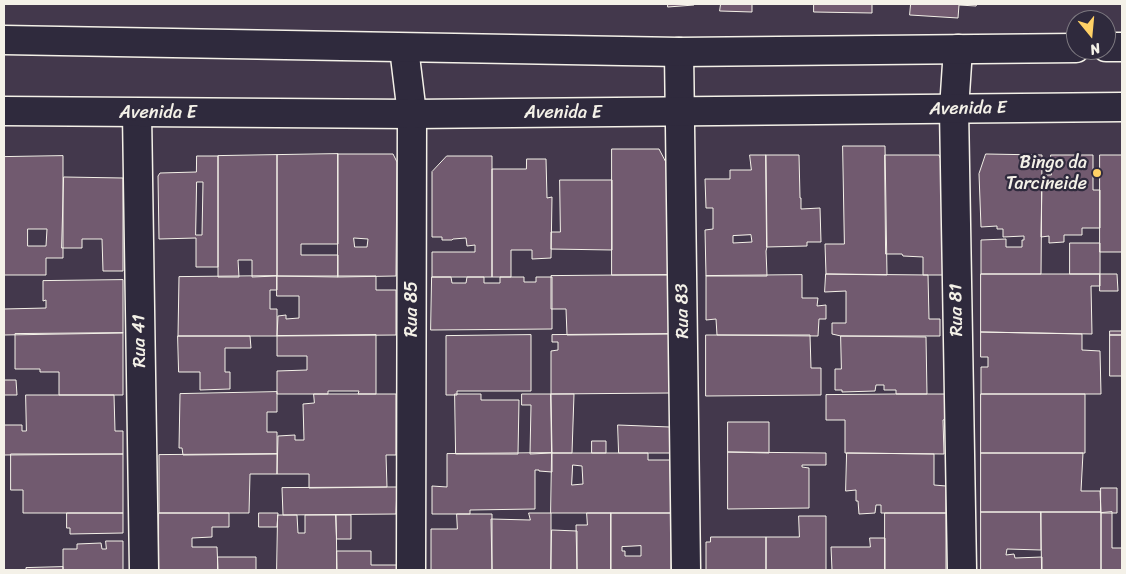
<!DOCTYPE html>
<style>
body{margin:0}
#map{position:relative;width:1126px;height:574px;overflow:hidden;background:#43384c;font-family:Sriracha,sans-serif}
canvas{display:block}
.frame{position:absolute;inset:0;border:5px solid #f4f1e8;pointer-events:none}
.north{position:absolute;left:1066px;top:10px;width:50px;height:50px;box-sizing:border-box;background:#2f2a3d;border:1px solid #7e7a81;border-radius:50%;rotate:163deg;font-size:14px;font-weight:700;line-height:20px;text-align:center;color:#f4f1e8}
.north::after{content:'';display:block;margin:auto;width:18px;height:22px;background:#ffd166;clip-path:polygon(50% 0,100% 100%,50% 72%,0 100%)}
</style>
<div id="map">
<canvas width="1126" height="574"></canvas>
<div class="frame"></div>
<div class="north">N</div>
</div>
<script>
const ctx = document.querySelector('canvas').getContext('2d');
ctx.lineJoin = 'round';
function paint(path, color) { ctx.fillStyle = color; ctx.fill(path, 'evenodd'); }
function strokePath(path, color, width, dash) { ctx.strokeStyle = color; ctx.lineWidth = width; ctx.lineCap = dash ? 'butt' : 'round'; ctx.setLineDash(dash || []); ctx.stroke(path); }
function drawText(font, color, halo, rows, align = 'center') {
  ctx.font = font + ' Sriracha,sans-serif'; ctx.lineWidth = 4.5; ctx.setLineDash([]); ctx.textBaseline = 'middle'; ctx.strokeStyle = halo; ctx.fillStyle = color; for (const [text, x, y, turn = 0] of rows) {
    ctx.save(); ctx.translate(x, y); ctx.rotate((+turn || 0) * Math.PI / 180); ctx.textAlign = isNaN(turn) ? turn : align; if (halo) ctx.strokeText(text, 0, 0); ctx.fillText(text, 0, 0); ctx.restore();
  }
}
const building = new Path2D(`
 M668,4H694V5L668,7Z
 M721,4H752V12L720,11Z
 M814,4H872V13L814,12Z
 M911,4H977L976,6L959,5L958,18L910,15Z
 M843,146H885L887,275L826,274L825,244H844Z
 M612,149H659L670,170V275H612Z
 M338,154H393L397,162L396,276L338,277ZM354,238L368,239L367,247H355Z
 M338,154V244H301V255H338V277L277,276V155Z
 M986,154L1042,155L1041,274H981V240L1006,239V247H1022V240H1024V236L1003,237V229H997V226L981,227L979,174Z
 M277,155V276L252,277V260H238L239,277H218V156Z
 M750,155H766L767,247L766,251L767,276H706L705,230L713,229V208H706L705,179H730V170H751ZM751,235L752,242L733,243V236Z
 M766,155H799L800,198H801V209L820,208L821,242H807V246L767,247Z
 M885,155H939L946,171V275H923V257L903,256L902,254H886Z
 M1051,155H1093V190H1100V228H1082V235H1064V242L1049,243V236L1041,237L1042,175H1051Z
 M1100,155H1122V252H1100Z
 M63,156V258H46V275H4V157ZM28,229H47L46,246H28Z
 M197,156H218V267H196V238L159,239L158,176L160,173L196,172ZM197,182H203L202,235H196Z
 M447,156H492V277H432V252H475V245L467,246L466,238L453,239L452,240H442V237H432V172Z
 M527,159H546L547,198L552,197L551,258L532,259V250H511V277H492V169H526Z
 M64,177L123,178V271H103L102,239H82V248H62Z
 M560,180H612V250L551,249V232H560Z
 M1070,243H1100V274H1070Z
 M826,274L928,275L929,319H940V336H841L832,334V323H846V291L825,292Z
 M981,274H1100V286H1091L1092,334L981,332Z
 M1100,274H1117L1118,291H1100Z
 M670,275V334L567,335L566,309H551V276Z
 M802,275V298H818L817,306L826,305V319H819L818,336L717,335L716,319L706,320V276Z
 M277,276H376V290H396V335L277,336L278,316L286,315V319L299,318V296H277Z
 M277,276V290H270V309H277V336H178L179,277Z
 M432,277H451L452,283H466L467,277H484V283H500V277H524V282H536V277H552V329L431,330Z
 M123,280V333L4,335V309L46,308V300L43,301V281Z
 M1110,331H1122V335H1110Z
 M981,332L1082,334V350L1100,351L1101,394H981V367H988V357H981Z
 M123,333V395H59V372H40V369H15V334Z
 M670,334V393L551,394V351L558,350V342H552V335Z
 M376,335V394H358L359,391H328V394H277V371L307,370V356H277V336Z
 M531,335V391H457V395H446V336Z
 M706,335H810L811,368H821V395L706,396Z
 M1110,335H1122V376H1110Z
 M178,336H250L251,348H225V372H230V389L200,390V372H179Z
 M841,336L926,337L927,394H896V390H884V385H876L875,391L842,392V390H835V369H841Z
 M4,380H16L17,395H4Z
 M277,392V412H267V432H277V454L183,455L182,448H179L180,394Z
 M314,394H396V455H386L387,487L309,488V474H277L278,436L295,435V440H304L303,404L314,403Z
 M455,394H481V400H519L518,454H456Z
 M522,394H551L552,453L530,454L531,405H522Z
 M551,394H574L572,453H552Z
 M896,394H947L946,419L943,420L944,454L845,453V420H826V395Z
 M981,394H1085V453H981Z
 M26,395H114L115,431H123V454L4,455V425H22V431H26Z
 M728,422H769V453L728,452Z
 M618,425L670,427V453H619Z
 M592,441H606V453H592Z
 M728,452L826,453V465H802V467L809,468V508L728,509Z
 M552,453H648V460H670L671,513H551ZM573,465L582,466L583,484L572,485Z
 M552,453V472L539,471V470H535V509L470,510V514H432V486L447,487V454Z
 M847,453L934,454V485L946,486V513H881V505H876L875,513L859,514L858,501H856V490L846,491Z
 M981,453H1083L1081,491H1100L1101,512H981Z
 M11,454H123V513H23V490H11Z
 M277,454V474H250L249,513H159V455Z
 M387,487H397L396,514L283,515L282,488Z
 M1101,488H1117V513H1101Z
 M981,512H1041V550L1007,549L1006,555L1014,554L1015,558L1042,557V570H981Z
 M1041,512H1101V570H1042Z
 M1112,512V548H1122V570H1101V513Z
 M67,513H123V533L70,534V528H67Z
 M159,513H229V527H212V537L192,538V547H217L218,570H159Z
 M259,513H278L277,527H259Z
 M529,513H551V570H492L491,519L530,520Z
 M587,513H611V570H577L576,525H587Z
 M611,513H671V570H611ZM641,546V556H625V551H622V547Z
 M885,513H946V570H885Z
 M457,514H492V570H431V529H457Z
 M278,515H297L298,533H305V515H336L337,570H277Z
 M336,515H351V539H337Z
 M799,516H826V570H766V537H799Z
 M552,530L577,531V570H551Z
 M711,537H766V570H706V542H710Z
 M870,538H885V570H832L831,547H870Z
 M106,541H123V570H63V549H77V544L101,543L102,549H106Z
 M337,551H371V565H397V570H337Z
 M218,557H256V570H218Z
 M63,567V570H26V568Z`);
paint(building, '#715a6f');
strokePath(building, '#f4f1e8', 1);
const street = new Path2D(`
 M404,48L412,114L411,570
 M958,49L954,109L962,570
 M679,52L686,570
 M137,113L144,570`);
const secondary = new Path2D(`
 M4,40L679,52L1076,48
 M1106,47H1122
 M4,111L412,114L1122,107`);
strokePath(street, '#f4f1e8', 31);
strokePath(secondary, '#f4f1e8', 31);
strokePath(street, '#2f2a3d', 28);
strokePath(secondary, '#2f2a3d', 28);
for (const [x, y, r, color] of [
 [1097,173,5,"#ffd166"]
]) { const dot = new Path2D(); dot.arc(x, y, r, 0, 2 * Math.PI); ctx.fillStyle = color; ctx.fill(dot); strokePath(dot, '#2f2a3d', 2); }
drawText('18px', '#f4f1e8', '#2f2a3d', [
 ["Avenida E",968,109,-1],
 ["Avenida E",158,113],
 ["Avenida E",563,113],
 ["Rua 85",412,309,-90],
 ["Rua 81",957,310,-91],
 ["Rua 83",683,311,-91],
 ["Rua 41",140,341,-91]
]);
drawText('18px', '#f4f1e8', '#2f2a3d', [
 ["Bingo da",1087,163],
 ["Tarcineide",1087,184]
], 'right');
</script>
